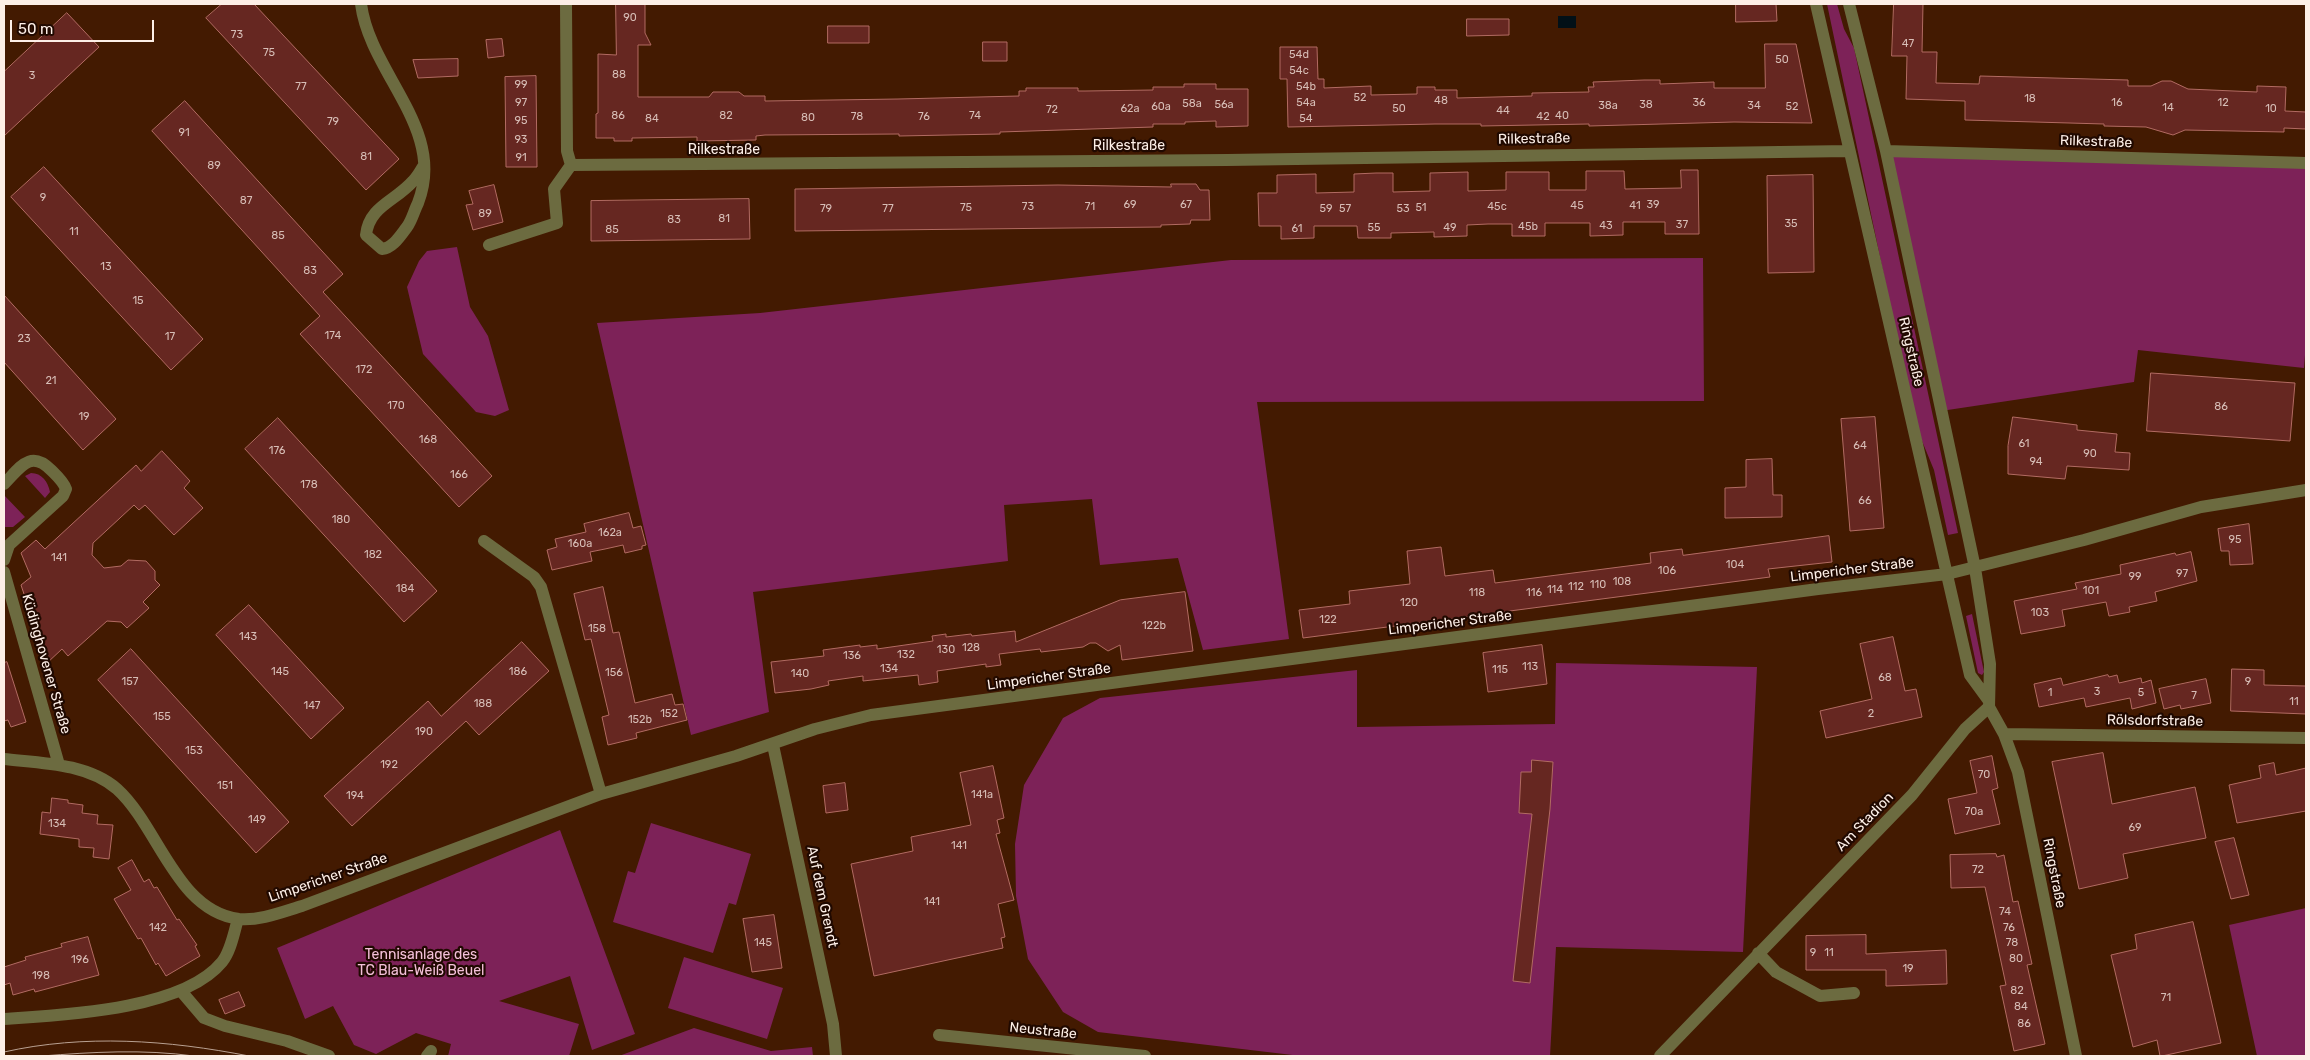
<!DOCTYPE html>
<meta charset="utf-8">
<style>
body{margin:0}
#map{position:relative;width:2310px;height:1060px;overflow:hidden;background:#431a01;font-family:Rubik,sans-serif}
canvas{display:block}
.frame{position:absolute;inset:0;border:5px solid #fdefe7;pointer-events:none}
.scale{position:absolute;left:10px;top:20px;width:144px;height:22px;box-sizing:border-box;border:2px solid #fdefe7;border-top:0;padding-left:6px;font-size:15px;line-height:18px;white-space:nowrap;color:#fdefe7;-webkit-text-stroke:4px #200900;paint-order:stroke}
</style>
<div id="map">
<canvas width="2310" height="1060"></canvas>
<div class="frame"></div>
<div class="scale">50 m</div>
</div>
<script>
const ctx = document.querySelector('canvas').getContext('2d');
ctx.lineJoin = 'round';
function paint(path, color) { ctx.fillStyle = color; ctx.fill(path, 'evenodd'); }
function strokePath(path, color, width, dash) { ctx.strokeStyle = color; ctx.lineWidth = width; ctx.lineCap = dash ? 'butt' : 'round'; ctx.setLineDash(dash || []); ctx.stroke(path); }
function drawText(font, color, halo, rows, align = 'center') {
  ctx.font = font + ' Rubik,sans-serif'; ctx.lineWidth = 4.5; ctx.setLineDash([]); ctx.textBaseline = 'middle'; ctx.strokeStyle = halo; ctx.fillStyle = color; for (const [text, x, y, turn = 0] of rows) {
    ctx.save(); ctx.translate(x, y); ctx.rotate((+turn || 0) * Math.PI / 180); ctx.textAlign = isNaN(turn) ? turn : align; if (halo) ctx.strokeText(text, 0, 0); ctx.fillText(text, 0, 0); ctx.restore();
  }
}
paint(new Path2D(`
 M1827,4H1837L1844,29L1854,48L1958,533L1948,535L1934,470L1915,424Z
 M1886,151L2306,163V342L2304,368L2138,350L2134,382L1941,411Z
 M457,247L470,307L488,336L509,410L495,416L476,412L423,354L407,287L419,261L427,251Z
 M1703,258L1704,401L1257,402L1289,639L1203,650L1178,558L1100,565L1092,499L1004,505L1008,561L753,592L769,712L691,735L597,323L760,313L1231,260Z
 M31,473C42,473 48,482 50,492L45,498L25,476Z
 M4,495L25,517L13,527H4Z
 M1972,614L1984,672L1982,675L1978,673L1966,616Z
 M1556,663L1757,667L1743,952L1556,947L1550,1056H1301L1098,1032L1063,1012L1028,959L1016,896L1015,844L1024,785L1063,718L1100,698L1357,670V727L1555,724Z
 M651,823L751,854L736,905L729,903L713,953L613,922L628,871L635,873Z
 M560,830L635,1034L592,1050L570,976L499,1001L579,1024L569,1056H448L451,1044L416,1033L376,1054L354,1045L333,1006L305,1019L277,948Z
 M2306,908V1056H2257L2229,925Z
 M684,957L783,988L767,1039L668,1008Z
 M694,1028L771,1051L812,1047L813,1056H619Z`), '#7d2258');
paint(new Path2D(`
 M1558,16H1576V28H1558Z`), '#021017');
const building = new Path2D(`
 M222,4H254L399,159L366,190L206,18Z
 M616,4H645V33L651,45H638V97H709L713,92H739L744,96H765V101L898,99L1019,96V91H1026V88H1078V91H1085L1153,90V87H1184V84H1216V89H1248V126L1216,127V121L1185,122V124H1153V127L1000,132V134L899,136V134L765,135L756,136V140L697,141V137L632,138V141H614V138H596V114L598,113V54L616,55Z
 M1736,4H1776L1777,21L1736,22Z
 M1894,4H1923L1922,52H1937L1936,83L1979,84L1980,76L2128,80V86H2151L2162,81H2171L2188,89L2257,92V86L2286,87L2285,111L2306,112V129L2284,128V132L2185,130L2173,135L2146,127L2104,126V124L1965,120V101L1906,99L1907,56H1892Z
 M67,13L99,47L4,136V72Z
 M1467,19H1509V35L1467,36Z
 M828,26H869V43H828Z
 M502,39L504,56L488,58L486,40Z
 M983,42H1007V61H983Z
 M1765,44H1796L1812,123L1734,122L1589,126V124L1481,126V124H1435L1288,127L1287,79H1280V47H1317L1318,79H1324V88L1371,86V95L1417,94V87H1435V90H1457V98L1532,96V93L1589,92L1588,87H1594L1593,82L1644,80H1660V84L1714,82V88H1765Z
 M458,59V76L418,78L413,60Z
 M536,76L537,167H506L505,77Z
 M185,101L343,274L323,292L492,476L459,507L300,334L320,316L152,131Z
 M44,167L203,339L171,370L11,197Z
 M1681,170H1698L1699,234H1665V222H1623V235L1590,236V223H1545V236H1512V224H1488L1467,225V236L1434,237V232L1391,233V238H1358L1357,226H1314V238L1281,239V226H1259L1258,193H1277V175L1316,174V193L1354,192V174L1376,173H1393V192L1430,191V173L1468,172V191L1506,190V172H1549V190H1586V171H1624L1625,189L1681,188Z
 M1813,175L1814,272L1768,273L1767,176Z
 M1171,184H1196L1200,190H1209L1210,220H1191L1190,224L1161,225V227L795,231V189L1058,185L1171,187Z
 M494,185L503,222L473,230L466,205L473,204L469,191Z
 M749,199L750,239L591,241V201Z
 M4,295L116,419L83,450L4,362Z
 M2151,373L2295,383L2290,441L2147,431Z
 M1875,417L1884,528L1850,531L1841,419Z
 M2013,417L2077,425V430L2117,434L2115,452L2130,453L2129,470L2067,466L2065,479L2008,474V446Z
 M278,418L437,591L404,622L245,449Z
 M162,451L190,481L184,488L203,508L174,535L145,505L139,510L134,505L93,543L92,555L104,568L121,566L128,560L146,561L155,571V580L160,585L143,602L149,608L127,628L121,622L107,621L68,656L62,649L47,663L21,585L31,577L21,553L36,540L45,549L136,465L141,471Z
 M1772,459L1773,495H1782V517L1725,518V488L1746,487V460Z
 M629,513L633,528L641,526L646,545L642,546V549L625,553L623,545L605,549L590,552L592,561L552,570L547,550L557,547L555,539L586,532L584,524Z
 M2249,524L2253,564L2230,565L2229,551H2221L2218,529Z
 M1829,536L1832,562L1768,569L1770,577L1303,638L1299,610L1350,604L1349,591L1410,584L1407,551L1441,547L1445,576L1493,570L1495,583L1651,563L1650,553L1682,549L1683,555Z
 M2191,552L2197,581L2155,592L2157,601L2129,607L2130,612L2109,616L2106,602L2062,610L2065,626L2021,634L2014,601L2077,589L2075,583L2121,574L2120,565L2175,553L2176,555Z
 M603,587L613,633L619,632L635,703L672,694L675,705L683,704L687,720L636,733L637,738L608,745L602,717L609,715L591,639L585,640L574,594Z
 M1185,592L1193,651L1122,660L1120,645L1108,651L1096,643H1090L1083,647L1041,652L1040,649L999,654L1001,665L986,667V664L937,671L938,682L919,685L918,675L863,681V676L828,681L829,685L811,689L775,693L771,662L824,656L823,650L860,645V647L877,645V649L933,641L932,636L946,634V637L971,634L972,636L1015,631L1016,642L1120,600Z
 M249,605L344,708L311,739L216,635Z
 M1893,637L1905,691L1916,689L1922,717L1826,738L1820,711L1872,699L1860,644Z
 M522,642L549,671L479,735L466,721L352,826L324,796L428,701L441,716Z
 M1542,645L1547,684L1488,692L1483,653Z
 M131,649L289,822L256,853L98,680Z
 M7,662L26,722L11,727L8,720L4,721V663Z
 M2232,669L2264,670V685L2306,686V714L2231,711Z
 M2108,675L2109,677L2117,675L2119,683L2141,678L2142,683L2151,680L2156,703L2132,709L2130,698L2086,707L2084,698L2039,707L2034,684L2061,678L2063,685Z
 M2206,679L2211,703L2181,709L2180,705L2164,709L2159,689Z
 M2103,753L2112,804L2195,787L2206,838L2123,854L2128,878L2079,889L2052,762Z
 M1992,756L1998,788L1992,790L2000,824L1955,834L1948,799L1977,793L1970,761Z
 M1532,760L1553,762L1550,809L1530,983L1513,981L1532,814L1519,813L1521,772H1531Z
 M2274,763L2276,775L2306,768V811L2237,823L2229,785L2261,778L2259,766Z
 M993,766L1004,818L997,820L1000,833L996,834L1014,900L998,904L1005,937L1001,938L1003,948L874,976L851,864L913,851L911,837L971,825L960,773Z
 M845,783L848,810L826,813L823,786Z
 M52,798L68,800V803L83,805L82,813L98,815L97,824L113,825L109,859L93,857L94,848L79,847V839L40,834L42,812L50,813Z
 M2234,838L2249,895L2231,899L2215,842Z
 M1996,854L1997,857L2004,855L2013,902L2018,901L2032,964L2027,965L2045,1044L2014,1051L2000,986L2006,985L1985,887L1951,888L1950,855Z
 M132,860L144,882L149,879L154,888L157,887L177,920L179,919L197,945L195,946L200,956L166,976L158,963L156,965L141,938L138,939L114,899L131,890L118,868Z
 M774,915L782,968L752,972L743,919Z
 M2193,922L2221,1043L2162,1056H2160L2157,1040L2133,1047L2111,955L2137,949L2135,935Z
 M1866,935V954L1946,950L1947,984L1886,986V970H1806V936Z
 M88,937L99,975L35,992L34,989L13,995L10,983L4,985V967L26,960L25,957L62,947L61,944Z
 M239,992L245,1006L225,1014L219,1000Z`);
paint(building, '#662721');
strokePath(building, '#b26b62', 1);
strokePath(new Path2D(`
 M361,4C370,74 447,129 418,203C414,211 412,220 407,227C400,236 393,248 382,249L366,235C369,206 396,201 413,181C418,176 421,170 424,165
 M566,4L567,151L571,165L1227,160L1849,151
 M1816,4L1970,675L1989,701
 M1849,4L1886,151L1975,568L1990,664L1989,707L2004,734L2018,772L2076,1056
 M1886,151L2306,163
 M489,245L557,223L554,189L571,165
 M4,484C20,468 30,449 51,470C57,476 63,481 66,489L63,496L9,545L4,560
 M484,541L534,577L541,587L601,794
 M4,572L59,765
 M2004,734L2306,738
 M773,745L833,1024L836,1056
 M4,759C40,763 87,763 117,789C159,827 176,911 239,919C259,921 282,912 302,906L601,794L736,756L815,729L871,715L1818,589L1947,574L2084,540L2201,507L2306,490
 M1758,953L1776,972L1820,996L1854,993
 M181,991L204,1018L225,1026L287,1041L329,1056
 M4,1019C63,1015 183,1010 222,962C231,951 234,932 238,919
 M939,1035L1145,1056
 M427,1056L431,1051
 M1660,1056L1912,795L1965,729L1989,707`), '#6c6b40', 12);
strokePath(new Path2D(`
 M4,1052C84,1034 168,1040 249,1056
 M42,1056C93,1052 143,1049 194,1056`), '#b9a192', 1);
drawText('11px', '#d7bdb6', null, [
 ["90",630,18],
 ["73",237,35],
 ["47",1908,44],
 ["75",269,53],
 ["54d",1299,55],
 ["50",1782,60],
 ["54c",1299,71],
 ["88",619,75],
 ["3",32,76],
 ["99",521,85],
 ["77",301,87],
 ["54b",1306,87],
 ["52",1360,98],
 ["18",2030,99],
 ["48",1441,101],
 ["97",521,103],
 ["54a",1306,103],
 ["36",1699,103],
 ["16",2117,103],
 ["12",2223,103],
 ["58a",1192,104],
 ["56a",1224,105],
 ["38",1646,105],
 ["38a",1608,106],
 ["34",1754,106],
 ["60a",1161,107],
 ["52",1792,107],
 ["14",2168,108],
 ["62a",1130,109],
 ["50",1399,109],
 ["10",2271,109],
 ["72",1052,110],
 ["44",1503,111],
 ["86",618,116],
 ["82",726,116],
 ["74",975,116],
 ["40",1562,116],
 ["78",857,117],
 ["76",924,117],
 ["42",1543,117],
 ["80",808,118],
 ["84",652,119],
 ["54",1306,119],
 ["95",521,121],
 ["79",333,122],
 ["91",184,133],
 ["93",521,140],
 ["81",366,157],
 ["91",521,158],
 ["89",214,166],
 ["9",43,198],
 ["87",246,201],
 ["69",1130,205],
 ["67",1186,205],
 ["39",1653,205],
 ["45",1577,206],
 ["41",1635,206],
 ["73",1028,207],
 ["71",1090,207],
 ["45c",1497,207],
 ["75",966,208],
 ["51",1421,208],
 ["79",826,209],
 ["77",888,209],
 ["59",1326,209],
 ["57",1345,209],
 ["53",1403,209],
 ["89",485,214],
 ["81",724,219],
 ["83",674,220],
 ["35",1791,224],
 ["37",1682,225],
 ["43",1606,226],
 ["45b",1528,227],
 ["55",1374,228],
 ["49",1450,228],
 ["61",1297,229],
 ["85",612,230],
 ["11",74,232],
 ["85",278,236],
 ["13",106,267],
 ["83",310,271],
 ["15",138,301],
 ["174",333,336],
 ["17",170,337],
 ["23",24,339],
 ["172",364,370],
 ["21",51,381],
 ["170",396,406],
 ["86",2221,407],
 ["19",84,417],
 ["168",428,440],
 ["61",2024,444],
 ["64",1860,446],
 ["176",277,451],
 ["90",2090,454],
 ["94",2036,462],
 ["166",459,475],
 ["178",309,485],
 ["66",1865,501],
 ["180",341,520],
 ["162a",610,533],
 ["95",2235,540],
 ["160a",580,544],
 ["182",373,555],
 ["141",59,558],
 ["104",1735,565],
 ["106",1667,571],
 ["97",2182,574],
 ["99",2135,577],
 ["108",1622,582],
 ["110",1598,585],
 ["112",1576,587],
 ["184",405,589],
 ["114",1555,590],
 ["101",2091,591],
 ["118",1477,593],
 ["116",1534,593],
 ["120",1409,603],
 ["103",2040,613],
 ["122",1328,620],
 ["122b",1154,626],
 ["158",597,629],
 ["143",248,637],
 ["128",971,648],
 ["130",946,650],
 ["132",906,655],
 ["136",852,656],
 ["113",1530,667],
 ["134",889,669],
 ["115",1500,670],
 ["145",280,672],
 ["186",518,672],
 ["156",614,673],
 ["140",800,674],
 ["68",1885,678],
 ["157",130,682],
 ["9",2248,682],
 ["3",2097,692],
 ["1",2050,693],
 ["5",2141,693],
 ["7",2194,696],
 ["11",2294,702],
 ["188",483,704],
 ["147",312,706],
 ["152",669,714],
 ["2",1871,714],
 ["155",162,717],
 ["152b",640,720],
 ["190",424,732],
 ["153",194,751],
 ["192",389,765],
 ["70",1984,775],
 ["151",225,786],
 ["141a",982,795],
 ["194",355,796],
 ["70a",1974,812],
 ["149",257,820],
 ["134",57,824],
 ["69",2135,828],
 ["141",959,846],
 ["72",1978,870],
 ["141",932,902],
 ["74",2005,912],
 ["142",158,928],
 ["76",2009,928],
 ["145",763,943],
 ["78",2012,943],
 ["9",1813,953],
 ["11",1829,953],
 ["80",2016,959],
 ["196",80,960],
 ["19",1908,969],
 ["198",41,976],
 ["82",2017,991],
 ["71",2166,998],
 ["84",2021,1007],
 ["86",2024,1024]
]);
drawText('14px', '#fdefe7', '#200900', [
 ["Rilkestraße",1534,139,-1],
 ["Rilkestraße",2096,142,2],
 ["Rilkestraße",1129,146],
 ["Rilkestraße",724,150],
 ["Ringstraße",1911,352,77],
 ["Limpericher Straße",1852,570,-7],
 ["Limpericher Straße",1450,623,-7],
 ["Küdinghovener Straße",46,664,74],
 ["Limpericher Straße",1049,677,-8],
 ["Rölsdorfstraße",2155,721,1],
 ["Am Stadion",1865,822,-46],
 ["Ringstraße",2054,873,79],
 ["Limpericher Straße",328,878,-19],
 ["Auf dem Grendt",822,897,78],
 ["Neustraße",1043,1031,6]
]);
drawText('14px', '#f4c0d9', '#200900', [
 ["Tennisanlage des",421,955],
 ["TC Blau-Weiß Beuel",421,971]
]);
</script>
